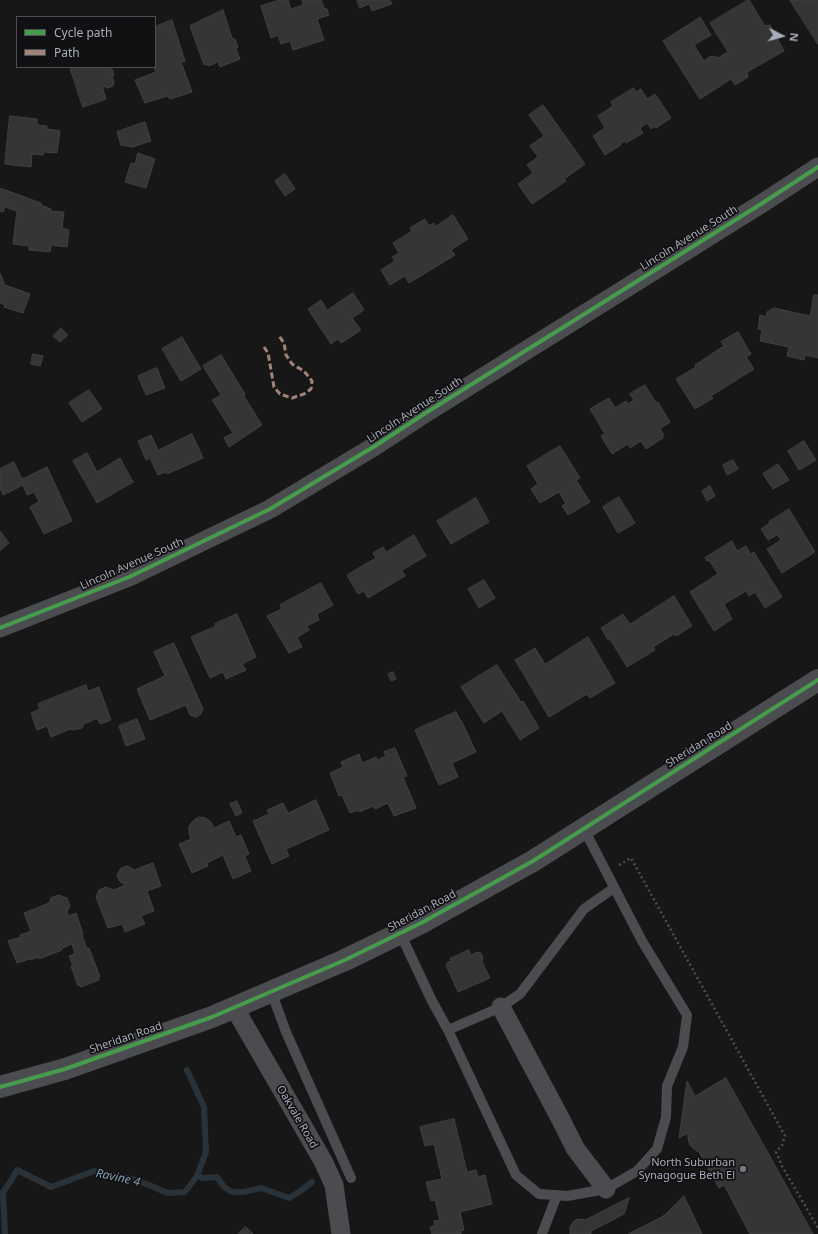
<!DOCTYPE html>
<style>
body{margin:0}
#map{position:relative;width:818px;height:1234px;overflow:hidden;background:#171717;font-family:"Noto Sans",sans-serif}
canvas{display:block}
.legend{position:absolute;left:16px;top:16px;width:140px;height:52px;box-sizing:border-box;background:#111113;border:1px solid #4d4f55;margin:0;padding:5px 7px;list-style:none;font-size:12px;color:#a8adb8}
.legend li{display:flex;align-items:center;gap:8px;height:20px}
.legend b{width:20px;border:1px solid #4d4f55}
.north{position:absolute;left:762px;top:16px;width:40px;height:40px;-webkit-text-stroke:3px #111113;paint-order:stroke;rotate:96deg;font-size:11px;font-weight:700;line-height:16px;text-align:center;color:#a8adb8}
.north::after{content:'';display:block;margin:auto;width:14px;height:18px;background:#a8adb8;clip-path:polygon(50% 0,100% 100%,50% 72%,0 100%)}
</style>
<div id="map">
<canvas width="818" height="1234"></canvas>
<ul class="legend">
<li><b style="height:5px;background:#469c4c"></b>Cycle path</li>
<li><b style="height:5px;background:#a18479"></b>Path</li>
</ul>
<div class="north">N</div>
</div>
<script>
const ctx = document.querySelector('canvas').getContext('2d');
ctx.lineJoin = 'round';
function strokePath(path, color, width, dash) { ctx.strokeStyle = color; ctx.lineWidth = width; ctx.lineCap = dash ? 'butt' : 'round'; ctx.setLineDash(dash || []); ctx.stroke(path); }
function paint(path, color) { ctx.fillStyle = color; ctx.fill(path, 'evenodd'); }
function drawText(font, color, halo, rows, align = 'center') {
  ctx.font = font + ' "Noto Sans",sans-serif'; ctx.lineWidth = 3.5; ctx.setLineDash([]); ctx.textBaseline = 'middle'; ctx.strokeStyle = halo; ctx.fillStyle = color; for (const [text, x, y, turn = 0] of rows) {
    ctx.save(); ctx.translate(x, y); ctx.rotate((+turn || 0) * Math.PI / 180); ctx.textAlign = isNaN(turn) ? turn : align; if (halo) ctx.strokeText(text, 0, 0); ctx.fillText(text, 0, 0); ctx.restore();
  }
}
strokePath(new Path2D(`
 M197,1176L203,1178L217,1177L224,1187L232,1192H244L261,1188L289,1198L299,1192L312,1182
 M5,1234L3,1192L12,1179L17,1170L51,1187L94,1171L136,1180L154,1187L167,1193L185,1192L197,1176L206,1152L204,1107L187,1070`), '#2a3239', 6);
const building = new Path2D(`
 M280,0H288L291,9L303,5L302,0H321L324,8L327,9L329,15L317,19L324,40L293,50L290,41L281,44L278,35L271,38L261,6Z
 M357,0H390L392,4L372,11L369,4L360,8Z
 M748,0H749L765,26L770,25L784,51L747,72L748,77L735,85L731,79L700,99L663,41L700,17L711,35L694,45L704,61L709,57L715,56L718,58L728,52L710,23Z
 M790,0H818V44Z
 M223,10L232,38L235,39L238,47L236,49L240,59L220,67L217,61H216V63L208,66L207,64L204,65L190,26Z
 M172,20L185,61L181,62L192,92L170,99L168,96L145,103L135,80L156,72L154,67L155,27Z
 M70,67H111L114,75L112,76L114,82L113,86L107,88L103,86H102L106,99L83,107Z
 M634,88L636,92L641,89L647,99L655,94L671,118L656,128L655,126L651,129L647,123L640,128L643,133L626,143L625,141L620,144L621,145L605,155L593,136L605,128L598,116L613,106L611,102Z
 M543,105L585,164L564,179L566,181L532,204L518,184L533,173L527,165L538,157L530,146L544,136L529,115Z
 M10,116L37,119V125L47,126V129L60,131L57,153L44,152L43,155L32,154L31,167L5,164Z
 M145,122L151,141L132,147L121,145L117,132Z
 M138,153L155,159L146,188L125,182L131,163L135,164Z
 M285,174L295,189L285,196L275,181Z
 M0,188L41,203V205L51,209L50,211L64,212L62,228L69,230L67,247L51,245L50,252L29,250V246L13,244L17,211L5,207L3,212L0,211Z
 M453,215L468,239L451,250L455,255L409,283L405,276L390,285L381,270L395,261L392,257L399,253L393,243L412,231L410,228L425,219L429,226L434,223L436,226Z
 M0,273L5,285L30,294L23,313L4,307L5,305L0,303Z
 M353,293L364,310L352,318L361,330L341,343L338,339L331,344L308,309L321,300L327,310Z
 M814,295H818V358L805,355L804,360L787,356L789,347L760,341L762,330L758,329L760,315L766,317L767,312L774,308L810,316Z
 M61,328L68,335L60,342L53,336Z
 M738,332L751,354L746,357L754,369L711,396L713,398L695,409L676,379L696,367L695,365L724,346L721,342Z
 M182,337L201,369L181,381L162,349Z
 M33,354L43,356L40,366L31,364Z
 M221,355L245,394L244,396L262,425L229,447L224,438L233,433L212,400L221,395L203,366Z
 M157,368L165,388L146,395L138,376Z
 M645,385L656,403L658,402L670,422L660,429L664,435L662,436L663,438L646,449L641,441L630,448L628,444L612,454L601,436L605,434L590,409L609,398L615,408L626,401L628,404L634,400L630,394Z
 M89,390L102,409L82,422L69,403Z
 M192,434L203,458L167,474L166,472L158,475L150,458L146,460L138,441L151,435L158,450Z
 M804,441L816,460L799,470L788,451Z
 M560,446L580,478L576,480L590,502L568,515L562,506L566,504L559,492L540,503L531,489L538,484L527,466Z
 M87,453L97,472L120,458L133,482L97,503L73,461Z
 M733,460L738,469L727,475L723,465Z
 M14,462L22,479L47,467L72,521L44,534L30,507L39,502L34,492L27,495L23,485L3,495L0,488V469Z
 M778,464L789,480L773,489L763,474Z
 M710,486L715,496L707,501L702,491Z
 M619,497L635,523L618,533L603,507Z
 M476,498L489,522L451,544L437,521Z
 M789,509L815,552L782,573L767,549L781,540L777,535L768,540L761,529L770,523L769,522Z
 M0,531L9,543L0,551Z
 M414,535L426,556L402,570L405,576L368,598L364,591L358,594L347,575L376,558L373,553L383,547L386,552Z
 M732,541L737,551L746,546L750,554L754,552L782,597L765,608L755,592L749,596L746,591L724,604L732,619L714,631L690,592L718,574L709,560L707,561L705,558Z
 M484,580L495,598L479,608L468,589Z
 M321,583L333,605L317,614L319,620L307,626L309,630L297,637L302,647L289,653L267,616L282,609L280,605Z
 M674,596L692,626L676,636L674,634L653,647L655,650L627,667L610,639L608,640L601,628L623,614L630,624Z
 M237,614L256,657L242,664L246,670L226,679L223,672L210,678L191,637L216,626L215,624Z
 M588,637L615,683L590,698L587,694L549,717L515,660L535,648L545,664Z
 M174,643L203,709L201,714L196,717L190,715L186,705L150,720L137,689L165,676L154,652Z
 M497,665L521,702L523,701L539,728L520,740L502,711L484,723L461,687Z
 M393,672L396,679L391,681L388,674Z
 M86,685L88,691L99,687L111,720L100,724L97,718L84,724L82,728L73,730L70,729L51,737L47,726L37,730L31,713L40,709L38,704Z
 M456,712L460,720H461L476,752L452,763L458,777L439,785L415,730Z
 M137,719L145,739L126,746L119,726Z
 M395,748L407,776L403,777L416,808L394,816L388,803L375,809L374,806L359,812L358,810L350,813L342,795L339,796L330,773L343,767L341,762L359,754L362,763L376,757L377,760L386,756L384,752Z
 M316,800L329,830L286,849L289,856L272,864L253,821L269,814L267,810L283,803L288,813Z
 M237,801L242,813L236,816L230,804Z
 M199,817L206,818L211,822L214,828L229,821L236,837L241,835L249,854L245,856L251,871L233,879L223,855L207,863L208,866L192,873L179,844L191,839L189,833V826L193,821Z
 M153,863L161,886L147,891L154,911L141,916L145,924L125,932L122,924L108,928L96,897L99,890L106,887L113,890L124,886V883L120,882L117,875L121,868L127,866L133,869L134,870Z
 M59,895L67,898L70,906L67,912L69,916L76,913L83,934L82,935L87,949L89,948L100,977L98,978L99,980L81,987L80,985L78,986L71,966H73L69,956L75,954L72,944L61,949L62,950L39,959V957L30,960V959L17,963L8,941L21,937L20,935L31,931L24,913L49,903L51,898Z
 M469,950L471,955L477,952L481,953L483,958L482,962L490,978L458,992L446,965L448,962L452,961L450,959Z
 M726,1078L768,1153L813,1234H750L724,1185L719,1188L699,1152L694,1149L690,1145L688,1139V1133L679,1138L687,1081L695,1096Z
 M454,1119L467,1172L476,1170L478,1177L485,1175L492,1204L460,1212L464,1230L461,1231V1234H432L430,1227L435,1225L434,1221L440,1220L435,1200L431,1201L426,1182L442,1179L434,1144L425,1146L420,1127Z
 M684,1196L702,1234H628L656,1220L665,1215Z
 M629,1198L624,1214L591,1231V1234H570V1227L574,1221L578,1219L585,1220Z
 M246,1227L253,1234H238Z`);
paint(building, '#353536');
strokePath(building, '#3f4043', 1);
strokePath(new Path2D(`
 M619,865L631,858L785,1136L782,1145L776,1152L782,1166L818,1228`), '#4d4e52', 2.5, [2, 3]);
strokePath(new Path2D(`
 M400,933L432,1001L448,1030L516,1175L539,1194L567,1196L606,1189L637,1171L657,1149L666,1117L667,1086L683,1047L687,1015L642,941L584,829
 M271,991L286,1032L351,1178
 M448,1030L501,1007L520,994L584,909L614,888
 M542,1234L557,1195`), '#4b4c50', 10);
strokePath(new Path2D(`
 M0,628L129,577L270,509L375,446L424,414L761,204L818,167
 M234,1007L323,1161L334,1185L341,1234
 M501,1007L560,1118L575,1148L606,1189`), '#4b4c50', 19);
strokePath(new Path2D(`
 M0,1087L65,1069L212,1017L345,960L423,922L533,861L818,680`), '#4b4c50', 22);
strokePath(new Path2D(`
 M264,347L268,353L274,387L280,394L292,398L304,394L311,389L312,381L304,371L292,364L286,355L284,343L279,336`), '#a18479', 3, [6, 3]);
strokePath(new Path2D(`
 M0,628L129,577L270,509L375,446L424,414L761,204L818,167
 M0,1087L65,1069L212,1017L345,960L423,922L533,861L818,680`), '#469c4c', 4);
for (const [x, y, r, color] of [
 [743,1169,4,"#757880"]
]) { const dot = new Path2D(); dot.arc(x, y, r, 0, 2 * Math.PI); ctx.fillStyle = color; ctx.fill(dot); strokePath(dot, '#111113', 1.5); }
drawText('11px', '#a8adb8', '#111113', [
 ["Lincoln Avenue South",689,238,-32],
 ["Lincoln Avenue South",415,410,-33],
 ["Lincoln Avenue South",132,564,-24],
 ["Sheridan Road",699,745,-32],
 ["Sheridan Road",422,911,-28],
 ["Sheridan Road",126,1038,-19],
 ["Oakvale Road",297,1117,60]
]);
drawText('11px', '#a8adb8', '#111113', [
 ["North Suburban",735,1163],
 ["Synagogue Beth El",735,1176]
], 'right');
drawText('italic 12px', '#7f9bb3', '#111113', [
 ["Ravine 4",118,1178,12]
]);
</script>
